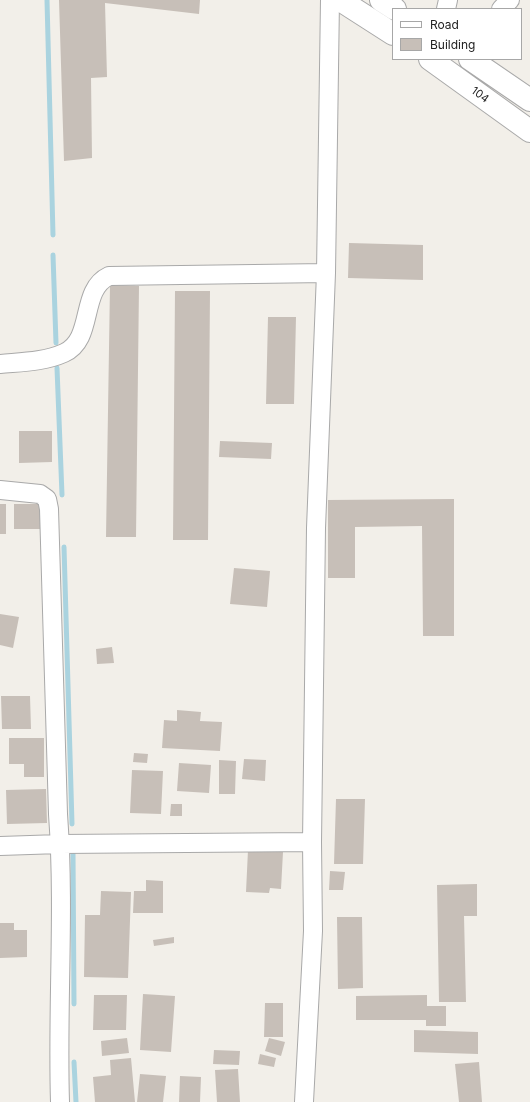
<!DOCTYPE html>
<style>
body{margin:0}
#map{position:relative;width:530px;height:1102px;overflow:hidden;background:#f2efe9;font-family:Inter,sans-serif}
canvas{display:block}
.legend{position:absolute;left:392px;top:8px;width:130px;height:52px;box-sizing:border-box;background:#fff;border:1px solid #a7a7a7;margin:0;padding:5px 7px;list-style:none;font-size:12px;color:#222}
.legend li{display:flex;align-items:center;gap:8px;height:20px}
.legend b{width:20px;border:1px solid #a7a7a7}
</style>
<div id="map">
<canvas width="530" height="1102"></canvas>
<ul class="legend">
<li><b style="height:5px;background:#fff"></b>Road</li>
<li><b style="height:11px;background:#c7bfb8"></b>Building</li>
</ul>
</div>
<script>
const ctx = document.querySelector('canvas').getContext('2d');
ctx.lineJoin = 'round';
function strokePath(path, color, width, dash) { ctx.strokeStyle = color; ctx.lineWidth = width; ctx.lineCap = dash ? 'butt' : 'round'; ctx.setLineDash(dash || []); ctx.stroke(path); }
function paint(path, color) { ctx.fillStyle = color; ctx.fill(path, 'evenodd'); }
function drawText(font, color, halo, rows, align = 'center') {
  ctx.font = font + ' Inter,sans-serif'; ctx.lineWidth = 3; ctx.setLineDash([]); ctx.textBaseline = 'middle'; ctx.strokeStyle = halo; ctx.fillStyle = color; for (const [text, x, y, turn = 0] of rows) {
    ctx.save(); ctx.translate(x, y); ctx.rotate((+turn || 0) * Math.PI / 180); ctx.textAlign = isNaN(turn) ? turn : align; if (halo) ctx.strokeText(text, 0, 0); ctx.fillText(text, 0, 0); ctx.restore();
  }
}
strokePath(new Path2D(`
 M47,0L53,235
 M53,255L56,343
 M57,368L62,495
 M64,547L72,824
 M73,853L74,1004
 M74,1062L76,1102`), '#aad3df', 5);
paint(new Path2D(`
 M59,0H200L199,14L105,3L107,77L91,78L92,158L64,161Z
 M349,243L423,245V280L348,278Z
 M110,285L139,286L136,537H106Z
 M175,291H210L208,540H173Z
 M268,317H296L294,404H266Z
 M19,431H52V462L19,463Z
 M220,441L272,443L271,459L219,457Z
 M454,499V636H423L422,526L355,527V578H328V500Z
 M0,504H6V534H0Z
 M14,504H42V529H14Z
 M234,568L270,571L267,607L230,604Z
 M0,614L19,617L13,648L0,645Z
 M112,647L114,663L97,664L96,649Z
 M1,696H30L31,729H2Z
 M177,710L201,712L200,721L222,722L220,751L162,748L164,720L177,721Z
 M9,738H44V777H24V764H9Z
 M134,753L148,754L147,763L133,762Z
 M244,759L266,760L265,781L242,779Z
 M219,760L236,761L235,794H219Z
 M179,763L211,765L209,793L177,791Z
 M132,770L163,771L161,814L130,813Z
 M46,789L47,823L7,824L6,790Z
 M336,799H365L363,864H334Z
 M171,804H182V816H170Z
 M248,850L283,852L281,889L270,888L269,893L246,892Z
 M330,871L345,872L343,890H329Z
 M146,880L163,881V913H133L134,891H146Z
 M477,884V916H464L466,1002H439L437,885Z
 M101,891L131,892L128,978L84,977L85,915H100Z
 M337,917H362L363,988L338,989Z
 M0,923H14V930H27V957L0,958Z
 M174,937V943L154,946L153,940Z
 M143,994L175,996L171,1052L140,1050Z
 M94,995H127L126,1030H93Z
 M427,995V1006H446V1026H426V1020H356V996Z
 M265,1003H283V1037H264Z
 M414,1030L478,1032V1054L414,1052Z
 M127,1038L129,1053L102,1056L101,1041Z
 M269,1038L285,1042L281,1056L265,1051Z
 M214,1050L240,1051L239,1065L213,1064Z
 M260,1054L276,1058L274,1067L258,1064Z
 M131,1058L135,1102H95L93,1077L111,1075L110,1060Z
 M479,1062L482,1102H459L455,1064Z
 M238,1069L240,1102H217L215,1070Z
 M140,1074L166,1076L163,1102H137Z
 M180,1076L201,1077L200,1102H179Z`), '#c7bfb8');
const minor = new Path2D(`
 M446,9L448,0
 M501,9L510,0
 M0,364C21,362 44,362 64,353C95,339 79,290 109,276L326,273
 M0,490L40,494L47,499L49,509L58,814C65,910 57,1006 60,1102
 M0,846L60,844L312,842
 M304,1102L313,931L312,842L316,528L326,273L330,0`);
const tertiary = new Path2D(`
 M340,0L393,34
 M381,0L395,9
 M430,59L530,131
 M470,59L530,100`);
strokePath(minor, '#a9a9a9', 20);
strokePath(tertiary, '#a9a9a9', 24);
strokePath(minor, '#fff', 18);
strokePath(tertiary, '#fff', 22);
drawText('11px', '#222', '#fff', [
 ["104",480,95,36]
]);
</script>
